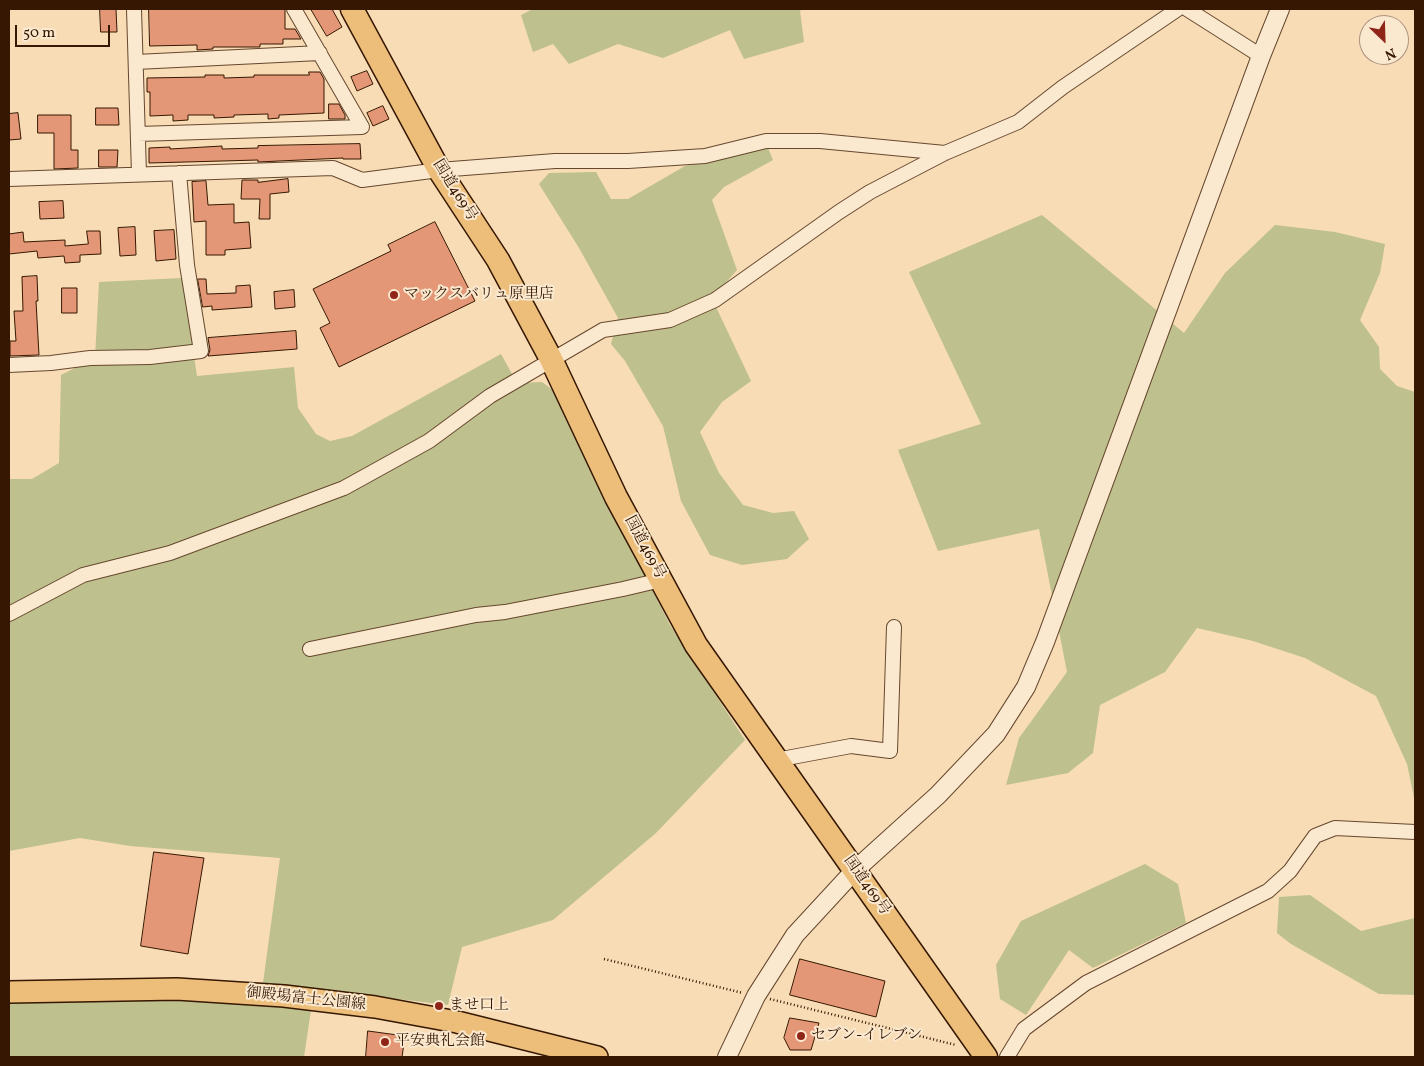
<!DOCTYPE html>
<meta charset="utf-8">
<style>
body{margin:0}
#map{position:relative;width:1424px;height:1066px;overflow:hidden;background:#f7dcb5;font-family:Vollkorn,serif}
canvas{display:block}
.frame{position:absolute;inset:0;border:10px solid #361701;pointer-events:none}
.north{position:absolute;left:1359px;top:15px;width:50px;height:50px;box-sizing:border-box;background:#fae8cf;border:1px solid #ac947d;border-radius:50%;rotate:156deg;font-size:14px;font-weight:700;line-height:20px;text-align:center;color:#361701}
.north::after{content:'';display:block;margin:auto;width:18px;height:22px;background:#8f2418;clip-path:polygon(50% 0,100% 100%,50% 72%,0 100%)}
.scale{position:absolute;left:15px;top:25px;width:95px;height:22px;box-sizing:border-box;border:2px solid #361701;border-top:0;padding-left:6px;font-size:15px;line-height:18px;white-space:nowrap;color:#361701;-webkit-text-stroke:4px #fae8cf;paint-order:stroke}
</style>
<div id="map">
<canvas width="1424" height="1066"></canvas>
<div class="frame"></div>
<div class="north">N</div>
<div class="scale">50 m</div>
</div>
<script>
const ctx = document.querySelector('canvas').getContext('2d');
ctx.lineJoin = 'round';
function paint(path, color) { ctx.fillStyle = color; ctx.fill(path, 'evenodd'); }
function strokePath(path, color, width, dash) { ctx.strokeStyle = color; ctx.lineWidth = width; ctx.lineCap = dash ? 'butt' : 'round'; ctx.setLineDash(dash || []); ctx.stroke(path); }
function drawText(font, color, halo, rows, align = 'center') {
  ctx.font = font + ' Vollkorn,"Noto Serif JP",serif'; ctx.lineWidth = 4; ctx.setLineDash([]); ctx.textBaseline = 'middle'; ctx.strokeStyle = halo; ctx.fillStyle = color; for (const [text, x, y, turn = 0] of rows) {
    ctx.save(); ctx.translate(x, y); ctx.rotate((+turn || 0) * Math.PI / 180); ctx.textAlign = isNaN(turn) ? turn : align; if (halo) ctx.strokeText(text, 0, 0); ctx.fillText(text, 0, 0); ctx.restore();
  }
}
paint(new Path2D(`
 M533,9H802L800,11L804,42L744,59L730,30L663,58L618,44L569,64L553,44L533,52L521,15Z
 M754,147L768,148L773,160L724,187L712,200L737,270L722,287L717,309L751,381L722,402L700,432L719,473L743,505L773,513L794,511L809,539L787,559L742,565L710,555L681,501L663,426L625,361L611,344L618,318L579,248L539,184L549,173L596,172L611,199H628L685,166L717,160Z
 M1042,215L1184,333L1225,273L1275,225L1335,232L1385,244L1380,273L1360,320L1379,347L1380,369L1397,386L1415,392V802L1407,764L1376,696L1305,658L1253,641L1197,628L1165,672L1100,705L1093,753L1068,773L1006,785L1019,738L1067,672L1039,529L938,551L898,450L981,424L909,272Z
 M182,278L197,376L294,367L298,408L316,434L330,441L352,436L501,354L517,383L542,382L554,391L583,454L670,625L745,740L656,833L553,920L462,947L448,1005L263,983L280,858L130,846L80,838L9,851V479H32L59,463L61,375L95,358L99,282Z
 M1145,864L1178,884L1186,923L1093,968L1069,950L1026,1015L1000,999L996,965L1021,921Z
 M1310,895L1361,931L1415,918V995L1379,994L1291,944L1277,933L1279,897Z
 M192,999L244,1002L311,1010L304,1057H9V1001Z`), '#bec08d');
const building = new Path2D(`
 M100,9H116L117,32H101Z
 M149,9H285V29H295L301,39H283V44H260V47H213V49L197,50V45L150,46Z
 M311,9H332L342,27L327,36Z
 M367,71L373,84L357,91L351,77Z
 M309,72H320L324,79V113L279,115V118L268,119V114L234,115V117L214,118V115H188V120L173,121V115L150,116V92H147V78L205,77V75H224V78L254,77V75H309Z
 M329,104H339L345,115V119H329Z
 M383,106L389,119L373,126L367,113Z
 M96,108H118L119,125H96Z
 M18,113L21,139L9,140V114Z
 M38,115H71V150H78V168L54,169V133H38Z
 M360,144L361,159H343V158L258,162V160L149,163V148L170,147V149L222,146V149L258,148V146Z
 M99,150H118L117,167H99Z
 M288,179L289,192L270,194V219H259L260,199H241L242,180H258V182Z
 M206,181L208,205L234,204V223L249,222L251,248L225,250V255H206V221L194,222L192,182Z
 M63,201L64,218L40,219L39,202Z
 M435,222L475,301L339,367L320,328L330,323L313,289L391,251L388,245Z
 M135,227L136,255L120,256L118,228Z
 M174,230L176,259L156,261L154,231Z
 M87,231H100L101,254L80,255V262L65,263L64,256L38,258L37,251L9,254V234L23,232L24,242L65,240V246L88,244Z
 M37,276L38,301H36L39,355L10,356V341H16L14,311H23L22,277Z
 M198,279H206L207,294L236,293V286L250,285L252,307L212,310V306L203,307Z
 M62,288H77V313H62Z
 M294,290L295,307L275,309L274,292Z
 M296,331L297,349L208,356L210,350L208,338Z
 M154,852L204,858L188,954L141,946Z
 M800,959L885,981L876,1017L790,995Z
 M790,1018L819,1023L811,1050H790L784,1038Z
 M368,1031L405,1036L402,1057H366Z`);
paint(building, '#e49776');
strokePath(building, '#361701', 1);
const minor = new Path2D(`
 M134,9L139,174
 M1187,9L1261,56
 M136,62L320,53
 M138,134L362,127L294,9
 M9,179L333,168L362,180L439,170L555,161H628L705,156L766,141H820L945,153
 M9,365L51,363L90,358L150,357L201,351L187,265L179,173
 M9,614L83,575L170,553L344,488L429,441L490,396L603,330L670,320L715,300L839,212L870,192L945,153L1018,122L1063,87L1178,9
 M310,649L476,615L505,612L623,589L661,580
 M776,760L851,746L890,751L894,627
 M1007,1057L1024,1029L1086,983L1268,891L1290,871L1315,836L1335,828L1415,832`);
const tertiary = new Path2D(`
 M727,1057L756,996L795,935L855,870L938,795L996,734L1026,687L1045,642L1261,56L1280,9`);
const primary = new Path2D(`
 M9,992L177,989L284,996L375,1007L457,1022L597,1057`);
const trunk = new Path2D(`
 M352,9L439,170L498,260L551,359L616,497L696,645L986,1057`);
strokePath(minor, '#66482e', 16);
strokePath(tertiary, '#66482e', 20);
strokePath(primary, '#361701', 24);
strokePath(trunk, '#361701', 25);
strokePath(new Path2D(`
 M604,959L743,993
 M770,999L956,1045`), '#361701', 2.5, [1, 2.5]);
strokePath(minor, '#fae8cf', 14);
strokePath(tertiary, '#fae8cf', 18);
strokePath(primary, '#ecbe7a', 21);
strokePath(trunk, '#ecbe7a', 22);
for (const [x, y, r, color] of [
 [394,295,5,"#8f2418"],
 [439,1006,5,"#8f2418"],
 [801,1036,5,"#8f2418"],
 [385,1042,5,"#8f2418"]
]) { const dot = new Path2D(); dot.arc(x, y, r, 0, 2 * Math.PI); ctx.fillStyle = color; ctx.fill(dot); strokePath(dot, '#fae8cf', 2); }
drawText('15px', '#361701', '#fae8cf', [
 ["国道469号",454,191,58],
 ["国道469号",644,548,62],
 ["国道469号",866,886,55],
 ["御殿場富士公園線",306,1000,6]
]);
drawText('15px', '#361701', '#fae8cf', [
 ["マックスバリュ原里店",404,295],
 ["ませ口上",449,1006],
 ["セブン-イレブン",811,1036],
 ["平安典礼会館",395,1042]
], 'left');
</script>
